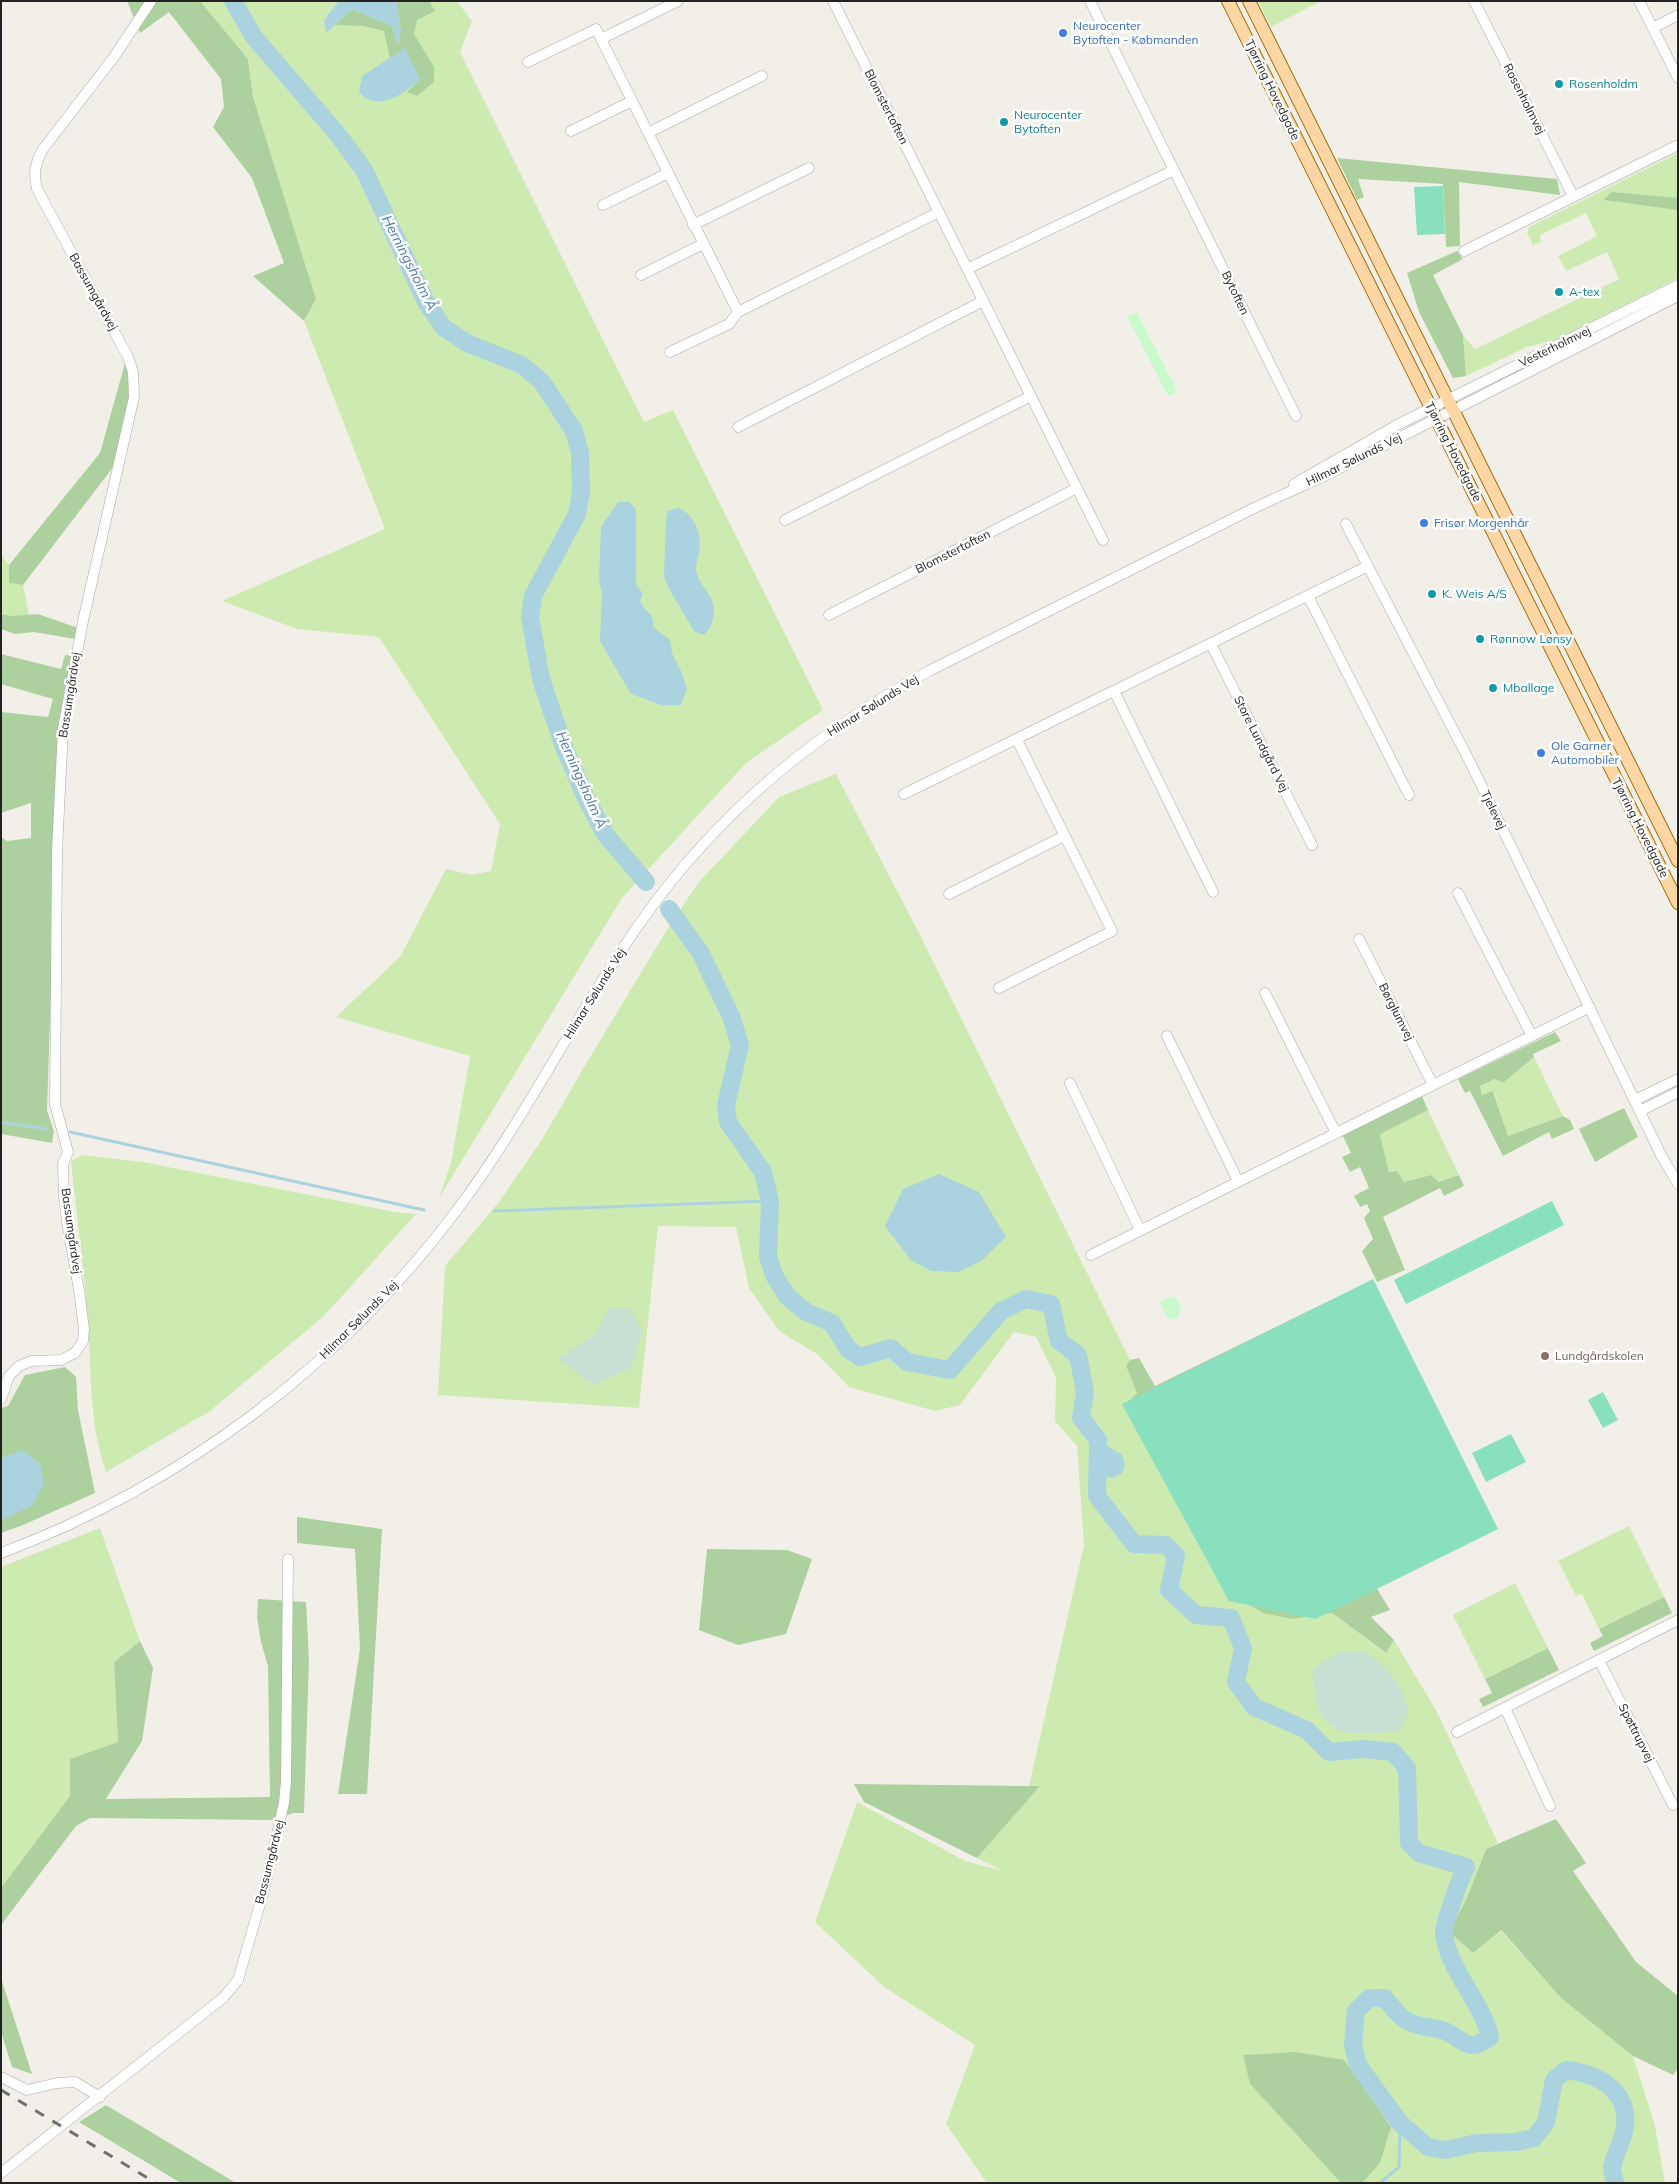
<!DOCTYPE html>
<meta charset="utf-8">
<style>
body{margin:0}
#map{position:relative;width:1679px;height:2184px;overflow:hidden;background:#f2efe9;font-family:Mulish,sans-serif}
canvas{display:block}
.frame{position:absolute;inset:0;border:2px solid #222;pointer-events:none}
</style>
<div id="map">
<canvas width="1679" height="2184"></canvas>
<div class="frame"></div>
</div>
<script>
const ctx = document.querySelector('canvas').getContext('2d');
ctx.lineJoin = 'round';
function paint(path, color) { ctx.fillStyle = color; ctx.fill(path, 'evenodd'); }
function strokePath(path, color, width, dash) { ctx.strokeStyle = color; ctx.lineWidth = width; ctx.lineCap = dash ? 'butt' : 'round'; ctx.setLineDash(dash || []); ctx.stroke(path); }
function drawText(font, color, halo, rows, align = 'center') {
  ctx.font = font + ' Mulish,sans-serif'; ctx.lineWidth = 5; ctx.setLineDash([]); ctx.textBaseline = 'middle'; ctx.strokeStyle = halo; ctx.fillStyle = color; for (const [text, x, y, turn = 0] of rows) {
    ctx.save(); ctx.translate(x, y); ctx.rotate((+turn || 0) * Math.PI / 180); ctx.textAlign = isNaN(turn) ? turn : align; if (halo) ctx.strokeText(text, 0, 0); ctx.fillText(text, 0, 0); ctx.restore();
  }
}
paint(new Path2D(`
 M200,1H457L472,21L460,52L644,422L673,410L823,710L746,763L622,898L439,1198L451,1163L470,1056L336,1017L400,957L446,869L472,875L491,871L500,824L379,637L297,629L222,601L385,529L304,321L316,299L253,97L248,59Z
 M1258,1H1321L1271,27Z
 M1678,153V278L1555,340L1527,347L1466,376L1463,335L1475,349L1619,279L1607,252L1566,271L1558,256L1597,236L1586,213L1540,235L1541,242L1533,245L1527,233L1529,227Z
 M1,555L9,565V583L23,585L29,615L12,616L1,614Z
 M836,774L919,933L1130,1360L1126,1366L1137,1393L1293,1619L1332,1613L1385,1653L1394,1640L1437,1712L1498,1843L1486,1849L1466,1900L1449,1932L1473,1953L1500,1930L1561,1998L1633,2056L1655,2126L1665,2183H1362L1380,2163L1250,2084L1341,2183H987L946,2124L975,2045L884,1987L815,1922L857,1802L965,1861L1003,1871L977,1858L1040,1786H1029L1084,1545L1077,1446L1055,1421L1056,1377L1036,1337L1014,1332L960,1405L935,1411L849,1387L817,1354L779,1331L749,1288L736,1227L658,1226L639,1408L438,1395L445,1266L499,1202L541,1141L583,1069L671,923L699,882L779,797Z
 M1534,1057L1563,1116L1508,1136L1494,1092L1482,1095L1480,1086L1495,1079L1503,1083Z
 M1428,1110L1459,1175L1439,1182L1431,1175L1404,1182L1389,1172L1380,1134Z
 M83,1155L143,1162L395,1212L416,1214L324,1316L210,1411L106,1472C91,1429 91,1384 89,1340C86,1280 77,1221 71,1161Z
 M1629,1526L1664,1597L1599,1629L1582,1594L1576,1596L1558,1561Z
 M100,1528L140,1641L114,1662L118,1742L70,1759V1796L1,1888V1567Z
 M1515,1583L1548,1648L1485,1679L1453,1615Z`), '#cdebb0');
paint(new Path2D(`
 M127,1H200L248,59L253,97L316,299L304,321L253,276L284,263L252,178L213,127L224,107L221,79L169,12L140,33Z
 M396,1H429L435,11L417,20L414,34L434,67V82L417,96L407,92L420,79L404,49L390,58L384,31L363,26L335,25L352,9L392,26L398,45L401,30Z
 M1337,158L1557,179L1560,195L1459,182L1460,246L1446,247L1443,184L1358,179L1364,197L1357,200Z
 M1611,192L1678,198V210L1604,200Z
 M1457,251L1463,259L1433,275L1463,335L1466,376L1453,378L1419,312L1407,273Z
 M125,363L132,389L114,466L23,585L9,583V565L100,453Z
 M1,614L12,616L38,614L78,628L75,639L34,632L15,634L1,629Z
 M1,654L61,669L65,655L74,656L60,719L47,1110L54,1132L52,1143L1,1134V837L7,841L31,838V803L1,813V712L48,717L53,699L1,684Z
 M1555,1032L1561,1041L1533,1054L1534,1057L1503,1083L1495,1079L1480,1086L1482,1095L1493,1091L1508,1136L1563,1116L1570,1120L1574,1129L1552,1139L1549,1132L1503,1156L1470,1091L1465,1093L1458,1079Z
 M1420,1092L1428,1110L1380,1134L1389,1172L1397,1171L1404,1182L1431,1175L1439,1182L1459,1175L1464,1186L1444,1196L1440,1188L1383,1217L1405,1270L1377,1282L1362,1251L1373,1239L1364,1218L1370,1211L1367,1204L1360,1207L1354,1196L1369,1188L1360,1167L1350,1172L1342,1157L1351,1153L1341,1132Z
 M1624,1108L1638,1137L1595,1162L1579,1129Z
 M1329,1301L1334,1313L1129,1401L1137,1393L1126,1366L1130,1360L1139,1358L1155,1386Z
 M65,1367L76,1377L78,1410L95,1493L23,1525L1,1533V1408L8,1406L25,1375Z
 M297,1517L382,1529L367,1794H338L360,1649L355,1549L297,1543Z
 M707,1549L787,1550L812,1559L786,1634L738,1645L699,1630Z
 M1376,1587L1390,1610L1371,1617L1394,1640L1386,1653L1332,1613L1293,1619L1263,1613L1239,1598Z
 M1664,1597L1672,1613L1594,1651L1590,1643L1603,1636L1599,1629Z
 M258,1599L306,1602L309,1660L304,1813H294L270,1820L90,1818L76,1826L1,1925V1888L70,1796V1759L118,1742L114,1662L140,1641L153,1668L142,1741L106,1799L270,1797L268,1666L261,1642L257,1617Z
 M1548,1648L1559,1670L1483,1707L1479,1699L1492,1693L1485,1679Z
 M854,1784L1029,1786H1040L977,1858L864,1802Z
 M1556,1819L1586,1863L1573,1871L1636,1962L1678,1996V2069L1673,2075L1633,2056L1561,1998L1501,1930L1473,1953L1449,1932L1466,1900L1486,1849Z
 M1,1978L32,2074L12,2067L1,2032Z
 M1296,2052L1344,2060L1391,2127L1380,2163L1362,2183H1341L1250,2084L1243,2055Z
 M106,2105L236,2183H181L79,2122Z`), '#add19e');
paint(new Path2D(`
 M609,1308L630,1309L643,1331L631,1368L593,1385L559,1358L596,1334Z
 M1363,1651L1383,1665L1401,1688L1409,1712L1398,1731C1339,1737 1314,1736 1313,1668L1340,1652Z`), '#c6e0d4');
paint(new Path2D(`
 M1137,312L1177,391L1168,396L1127,316Z
 M1174,1296L1181,1307L1177,1318L1169,1320L1160,1302Z`), '#c8facc');
paint(new Path2D(`
 M1443,186L1445,234L1417,235L1414,187Z
 M1552,1201L1564,1225L1406,1304L1394,1280Z
 M1373,1279L1498,1529L1316,1619L1229,1601L1122,1404Z
 M1603,1392L1618,1420L1603,1428L1588,1400Z
 M1511,1434L1526,1462L1486,1482L1472,1453Z`), '#88e0be');
paint(new Path2D(`
 M339,1H396L401,30L398,46L392,26L352,9L326,33L324,20Z
 M405,48L420,79C405,94 377,113 359,92L362,76Z
 M618,502H629L636,509V584L643,594L640,600C644,614 655,610 653,627L670,640L672,653L682,673L687,689L681,705H661L631,694L600,641L602,595L599,579L601,527Z
 M678,508C693,513 700,530 700,545C700,553 696,561 696,569C698,589 719,595 713,618C711,626 710,629 704,635L694,631L668,587L664,576L666,520L668,511Z
 M939,1174L979,1192L1006,1237L981,1261L959,1272L931,1271L911,1260L885,1226L903,1189Z
 M1098,1440L1122,1455L1125,1466L1121,1474L1113,1478L1098,1474Z
 M23,1450L40,1464L44,1484L32,1506L1,1520V1458Z`), '#aad3df');
strokePath(new Path2D(`
 M1,1122L46,1129
 M70,1132L424,1210
 M494,1211L770,1201
 M1380,2183L1399,2167L1400,2123`), '#aad3df', 3);
strokePath(new Path2D(`
 M233,1L254,37L339,136L364,170L426,302L444,328L469,344L522,365L542,382L574,431L580,453L581,492L577,514L533,596L530,617L541,679L564,747L586,798L605,834L646,882
 M669,909L700,952L731,1016L740,1045L726,1105L728,1122L763,1172L770,1201L768,1256L774,1275L787,1296L806,1312L832,1323L848,1349L860,1357L891,1348L907,1362L950,1370L1001,1311L1026,1299L1051,1304L1059,1341L1078,1355L1085,1392L1081,1418L1098,1440L1097,1496L1134,1544L1166,1545L1176,1556L1169,1590L1196,1615L1231,1618L1243,1648L1236,1682L1254,1707L1307,1730L1329,1752L1363,1749L1393,1752L1407,1768L1409,1843L1419,1853L1466,1867C1461,1877 1444,1923 1444,1932C1447,1969 1482,2001 1490,2037C1468,2055 1462,2038 1445,2031C1439,2028 1431,2028 1425,2027C1403,2022 1398,2015 1385,1998H1369L1356,2011L1353,2045L1358,2065L1400,2123L1428,2147L1445,2150L1477,2143L1516,2142L1534,2138L1546,2122L1554,2080L1566,2070C1599,2074 1629,2090 1625,2127C1623,2141 1614,2154 1612,2168C1612,2172 1614,2178 1615,2183`), '#aad3df', 18);
const minor = new Path2D(`
 M833,1L1103,540
 M1090,1L1296,416
 M1474,1L1573,196
 M1639,1L1678,78
 M1653,28L1678,15
 M601,39L678,1
 M528,62L596,29L738,312L939,212
 M571,131L632,101
 M648,133L762,76
 M603,205L668,173
 M693,225L809,168
 M1464,251L1678,145
 M967,269L1174,170
 M641,275L703,244
 M670,352L729,324L738,312
 M738,427L983,301
 M1294,484L1397,425L1678,285
 M785,520L1031,396
 M1346,524L1470,762L1662,1157L1678,1184
 M1308,596L1409,795
 M829,615L1077,488
 M1211,644L1312,845
 M1114,691L1213,892
 M904,794L1368,566
 M1458,893L1532,1036
 M949,894L1064,836
 M1359,939L1433,1085
 M999,988L1112,931L1017,740
 M1265,993L1336,1133
 M1167,1036L1238,1181
 M1070,1083L1140,1230
 M1635,1100L1678,1079
 M1640,1111L1678,1092
 M1091,1255L1590,1007
 M1,1399L9,1376L19,1366L31,1361L61,1360L75,1353L83,1341L84,1329L79,1290L68,1228L64,1197L63,1164L68,1152L55,1104L57,851L63,729L83,621L134,397L133,372L128,357L37,189C33,173 35,164 43,149L114,57L151,1
 M1,1553C181,1486 342,1364 457,1210C520,1126 567,1032 625,945C704,825 804,739 929,671L1254,508L1322,477L1678,296
 M1599,1660L1673,1805
 M1505,1708L1550,1806
 M1457,1732L1678,1620
 M1,2077L27,2090L57,2083L75,2082L100,2097
 M1,2173L223,1998L238,1980L264,1890L284,1803L286,1781L288,1559`);
const major = new Path2D(`
 M1228,1L1678,903
 M1249,1L1678,861`);
strokePath(minor, '#a9a9a9', 11);
strokePath(major, '#a06b00', 14);
strokePath(minor, '#fff', 10);
strokePath(major, '#fcd6a4', 12);
strokePath(new Path2D(`
 M1,2090L156,2183`), '#707070', 3, [10, 10]);
for (const [x, y, r, color] of [
 [1063,33,5,"#3f7fe0"],
 [1559,84,5,"#0f9aa8"],
 [1004,122,5,"#0f9aa8"],
 [1559,292,5,"#0f9aa8"],
 [1424,523,5,"#3f7fe0"],
 [1432,594,5,"#0f9aa8"],
 [1480,639,5,"#0f9aa8"],
 [1493,688,5,"#0f9aa8"],
 [1541,753,5,"#3f7fe0"],
 [1545,1356,5,"#8d6e63"]
]) { const dot = new Path2D(); dot.arc(x, y, r, 0, 2 * Math.PI); ctx.fillStyle = color; ctx.fill(dot); strokePath(dot, '#fff', 2); }
drawText('12px', '#366cbe', '#fff', [
 ["Neurocenter",1073,26],
 ["Bytoften - Købmanden",1073,40],
 ["Frisør Morgenhår",1434,523],
 ["Ole Garner",1551,746],
 ["Automobiler",1551,760]
], 'left');
drawText('12px', '#0d838f', '#fff', [
 ["Rosenholdm",1569,84],
 ["Neurocenter",1014,115],
 ["Bytoften",1014,129],
 ["A-tex",1569,292],
 ["K. Weis A/S",1442,594],
 ["Rønnow Lønsy",1490,639],
 ["Mballage",1503,688]
], 'left');
drawText('12px', '#222', '#fff', [
 ["Tjørring Hovedgade",1272,90,64],
 ["Rosenholmvej",1524,99,63],
 ["Blomstertoften",886,107,63],
 ["Bassumgårdvej",93,292,61],
 ["Bytoften",1235,293,64],
 ["Vesterholmvej",1555,347,-26],
 ["Tjørring Hovedgade",1453,452,63],
 ["Hilmar Sølunds Vej",1354,460,-26],
 ["Blomstertoften",953,552,-27],
 ["Bassumgårdvej",70,695,-81],
 ["Hilmar Sølunds Vej",873,706,-32],
 ["Store Lundgård Vej",1261,744,63],
 ["Tjelevej",1493,810,64],
 ["Tjørring Hovedgade",1640,828,63],
 ["Hilmar Sølunds Vej",595,994,-58],
 ["Børglumvej",1396,1012,63],
 ["Bassumgårdvej",71,1231,82],
 ["Hilmar Sølunds Vej",359,1320,-45],
 ["Spøttrupvej",1636,1733,63],
 ["Bassumgårdvej",270,1862,-76]
]);
drawText('12px', '#785e54', '#fff', [
 ["Lundgårdskolen",1555,1356]
], 'left');
drawText('italic 14px', '#4a7aab', '#fff', [
 ["Herningsholm Å",409,263,63],
 ["Herningsholm Å",581,780,66]
]);
</script>
